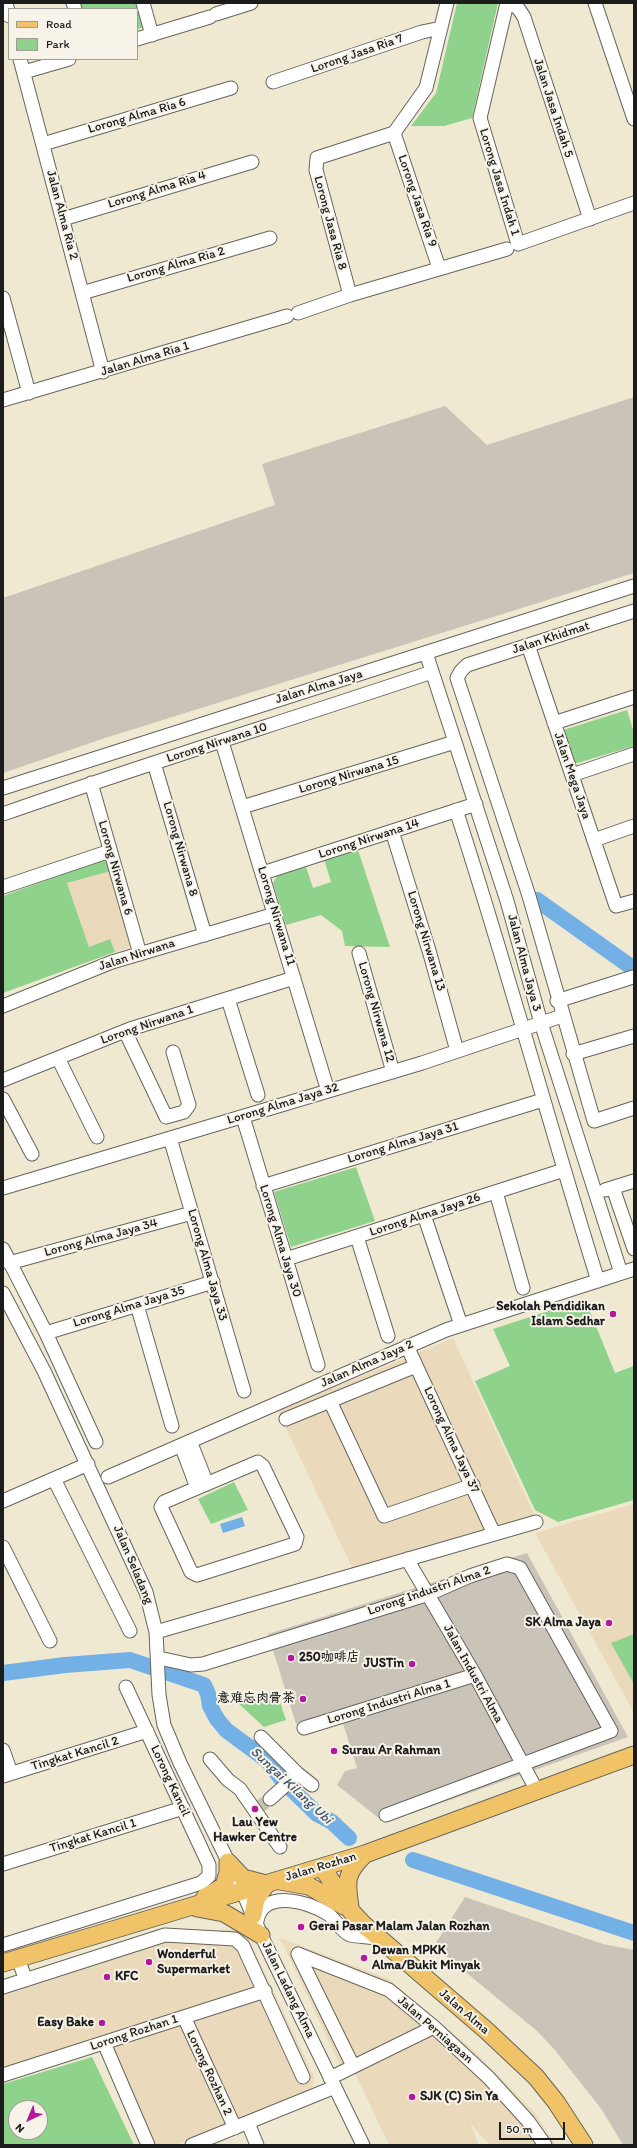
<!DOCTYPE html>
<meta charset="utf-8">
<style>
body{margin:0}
#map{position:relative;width:637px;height:2148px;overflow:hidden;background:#f0e9d2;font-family:Itim,sans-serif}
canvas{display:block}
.frame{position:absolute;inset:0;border:4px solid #1c1c1c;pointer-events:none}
.legend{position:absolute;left:8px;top:8px;width:130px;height:52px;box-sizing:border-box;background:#f7f3e8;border:1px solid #9f9d96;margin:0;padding:5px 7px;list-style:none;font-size:12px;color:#1c1c1c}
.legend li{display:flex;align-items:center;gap:8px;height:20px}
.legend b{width:20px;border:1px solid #9f9d96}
.north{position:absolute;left:8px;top:2100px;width:40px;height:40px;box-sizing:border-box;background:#f7f3e8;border:1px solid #9f9d96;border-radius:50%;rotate:224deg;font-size:11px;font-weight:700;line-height:16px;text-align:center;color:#1c1c1c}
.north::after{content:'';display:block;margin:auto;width:14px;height:18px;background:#b5179e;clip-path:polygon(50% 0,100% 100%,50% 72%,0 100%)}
.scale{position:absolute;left:499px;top:2122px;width:66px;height:18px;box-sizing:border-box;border:2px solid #1c1c1c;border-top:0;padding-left:5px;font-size:12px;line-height:14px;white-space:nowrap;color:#1c1c1c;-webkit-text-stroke:3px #f7f3e8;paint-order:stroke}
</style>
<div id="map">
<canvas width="637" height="2148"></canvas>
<div class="frame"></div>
<ul class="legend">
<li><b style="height:5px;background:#f1c369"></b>Road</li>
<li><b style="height:11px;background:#8ed28b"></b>Park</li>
</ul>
<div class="north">N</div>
<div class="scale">50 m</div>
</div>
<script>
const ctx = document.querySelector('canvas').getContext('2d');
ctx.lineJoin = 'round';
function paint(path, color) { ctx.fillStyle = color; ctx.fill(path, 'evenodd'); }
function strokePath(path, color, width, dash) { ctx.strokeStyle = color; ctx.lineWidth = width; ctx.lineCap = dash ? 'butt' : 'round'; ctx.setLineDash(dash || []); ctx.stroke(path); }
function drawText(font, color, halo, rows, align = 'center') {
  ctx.font = font + ' Itim,"LXGW WenKai TC",sans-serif'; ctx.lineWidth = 4; ctx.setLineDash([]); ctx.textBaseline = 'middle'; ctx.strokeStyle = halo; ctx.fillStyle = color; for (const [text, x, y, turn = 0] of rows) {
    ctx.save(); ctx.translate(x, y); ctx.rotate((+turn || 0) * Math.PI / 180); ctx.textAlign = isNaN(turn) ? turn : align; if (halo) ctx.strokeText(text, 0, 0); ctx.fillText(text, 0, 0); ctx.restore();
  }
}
paint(new Path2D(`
 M111,871L134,936L129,948L115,952L110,939L89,947L67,883Z
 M453,1338L539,1525L359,1582L278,1411Z
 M634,1504V1713L535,1533Z
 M234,1929L249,1939L314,2077L312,2089L177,2145H155L105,2038L3,2071V1981L165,1933Z
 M280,1938L389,1979L473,2050L535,2113L556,2145H490L470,2123L479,2145H389L355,2073L345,2076Z`), '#ead9ba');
paint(new Path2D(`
 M634,397V573L105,738L3,773V598L275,505L262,464L445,406L487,445Z
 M527,1553L628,1737L385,1823L337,1785L345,1771L357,1768L339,1711L296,1724L268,1634Z
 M465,1897L603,1944L634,1950V2145H623L602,2110L554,2049L537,2031L434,1946Z`), '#cac3b8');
paint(new Path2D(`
 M78,3H138L144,27L137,29V9H79Z
 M457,3H498L472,118L444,126H411L436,93Z
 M627,710L634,733V746L574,764L563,730Z
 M357,847L390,947L345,946L342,931L321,915L286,925L273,883L277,876L306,867L313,888L331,882L324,859Z
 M108,858L111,871L67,883L89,947L110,939L115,952L3,993V896Z
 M356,1167L375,1221L291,1247L274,1192Z
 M585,1299L615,1373L634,1366V1500L558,1522L535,1510L475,1381L510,1366L493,1329Z
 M234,1482L248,1510L211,1524L198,1499Z
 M634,1634V1684L611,1643Z
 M276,1690L286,1720L264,1727L237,1702Z
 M92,2057L134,2145H3V2084ZM16,2108H40V2132H16Z`), '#8ed28b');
paint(new Path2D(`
 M242,1517L245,1526L223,1533L220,1524Z`), '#73b0e5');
strokePath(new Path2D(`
 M537,900L634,969
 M3,1673L65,1665L130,1660L204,1685L208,1694L210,1706L217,1719L226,1730L268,1761L282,1780L317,1814L332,1822L349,1838
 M413,1860L634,1933`), '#73b0e5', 16);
strokePath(new Path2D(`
 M255,1810L270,1799`), '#c6c0ae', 13, [13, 6]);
const minor = new Path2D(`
 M6,3L9,16
 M73,3L75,9
 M143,3L152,35
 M507,3L480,118L518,244L634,203
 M508,3L518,8L524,17L590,219
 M595,3L634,119
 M216,14L251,3
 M137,39L210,17
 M20,59L103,372
 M24,72L69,59
 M273,82L422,32L441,28
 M394,133L426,88L447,3
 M394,133L439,268
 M43,144L231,88
 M63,219L252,162
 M82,293L270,238
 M350,295L316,170L317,158L394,133
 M3,298L29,393
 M298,313L350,295L507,249
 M3,400L287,316
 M634,611L467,665L461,671L457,678L529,896L594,1121L634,1108
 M528,645L616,906L634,901
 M426,653L507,901L541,1023L621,1273
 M554,723L634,697
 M222,742L328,1091
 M154,763L205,935
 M572,775L634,754
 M91,783L140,954
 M3,788L634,586
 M242,807L455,742
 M456,810C507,966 549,1124 598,1281
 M3,814C145,764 289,720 432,672
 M392,831L430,954L457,1051
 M594,840L634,826
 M263,873L476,804
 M3,887L110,851
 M359,953L393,1072
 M228,999L258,1095
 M557,1001L633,977
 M3,1006L112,962L275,914
 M125,1031L166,1117L184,1112L189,1105L173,1052
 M573,1054L634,1036
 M58,1058L97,1137
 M3,1080L130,1029L294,978
 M3,1099L32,1154
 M243,1117L318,1365
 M170,1138L244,1391
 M263,1186L543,1100
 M3,1188L422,1063L562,1016
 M613,1188L634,1249
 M605,1190L634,1181
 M496,1192L523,1288
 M424,1215L461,1325
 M357,1237L388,1336
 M3,1249L46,1333L96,1442
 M286,1259L564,1170
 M9,1263L192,1213
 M3,1293L44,1371L146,1592L156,1632L159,1695L164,1725L180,1763L243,1892L261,1935L363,2145
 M137,1305L172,1426
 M46,1333L213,1282
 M407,1346L494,1534
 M330,1401L384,1516L473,1485
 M286,1419L416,1366
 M190,1441L207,1484
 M181,1445L197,1488
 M258,1462L263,1466L297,1537L295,1544L197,1575L191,1572L161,1507L164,1502Z
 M108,1477L446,1330L634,1269
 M54,1479L130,1631
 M3,1501L88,1464
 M3,1547L50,1641
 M407,1559L475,1675L537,1791
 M156,1632L536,1522
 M159,1658L191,1665L203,1664L429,1594L470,1576L507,1564L520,1568L611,1731L386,1815
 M304,1728L475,1675
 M261,1737L298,1774L312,1785
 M3,1750L11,1773
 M210,1759L228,1780L240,1789L280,1847
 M3,1776L147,1731
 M270,1799L298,1774
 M3,1864L183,1808
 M257,1921C262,1889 308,1901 328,1914C336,1920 342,1932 350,1935C353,1936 372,1937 378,1938
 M3,1945L201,1883L209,1876V1865L126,1687
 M298,1954L389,1990L434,2027L489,2078L528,2121L545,2145
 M298,1954L353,2066
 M18,1959L26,1980
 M3,1987L165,1935L235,1939L243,1946L303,2077
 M184,2017L235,2128
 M104,2043L148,2145
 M3,2075L265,1991
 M330,2078L434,2027
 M248,2123L257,2145
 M192,2145L335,2087`);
const major = new Path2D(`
 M228,1862L243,1878L266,1884
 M322,1867L351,1911L363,1924L487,2031L536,2077L556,2102L584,2145
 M280,1881L309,1886L344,1906
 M205,1897L224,1886L228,1872V1862
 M350,1907C346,1881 345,1873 365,1854
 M197,1908L224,1913L261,1935
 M253,1915L256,1899L266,1885
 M3,1963L365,1854L634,1755`);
strokePath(minor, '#66645c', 15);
strokePath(major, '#66645c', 19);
strokePath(minor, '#fff', 13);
strokePath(major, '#f1c369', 17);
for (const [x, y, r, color] of [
 [613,1314,4,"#b5179e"],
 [609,1623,4,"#b5179e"],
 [291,1658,4,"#b5179e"],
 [412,1664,4,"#b5179e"],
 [303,1699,4,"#b5179e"],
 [334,1751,4,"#b5179e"],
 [255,1809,4,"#b5179e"],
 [301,1927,4,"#b5179e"],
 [364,1958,4,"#b5179e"],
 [149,1962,4,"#b5179e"],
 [107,1977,4,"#b5179e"],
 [102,2023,4,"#b5179e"],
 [412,2097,4,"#b5179e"]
]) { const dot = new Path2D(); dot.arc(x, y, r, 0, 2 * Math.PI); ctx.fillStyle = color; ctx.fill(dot); strokePath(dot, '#f7f3e8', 1.5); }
drawText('13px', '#1c1c1c', '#f7f3e8', [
 ["Lorong Jasa Ria 7",357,54,-19],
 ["Jalan Jasa Indah 5",553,108,72],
 ["Lorong Alma Ria 6",137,116,-16],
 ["Lorong Jasa Indah 1",499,182,73],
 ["Lorong Alma Ria 4",157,190,-17],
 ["Lorong Jasa Ria 9",417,201,71],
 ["Jalan Alma Ria 2",62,215,75],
 ["Lorong Jasa Ria 8",330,223,75],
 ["Lorong Alma Ria 2",176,265,-16],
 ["Jalan Alma Ria 1",145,359,-17],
 ["Jalan Khidmat",551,638,-18],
 ["Jalan Alma Jaya",319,687,-17],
 ["Lorong Nirwana 10",217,743,-18],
 ["Lorong Nirwana 15",349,775,-17],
 ["Jalan Mega Jaya",572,776,71],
 ["Lorong Nirwana 14",369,839,-18],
 ["Lorong Nirwana 8",180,849,74],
 ["Lorong Nirwana 6",115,868,74],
 ["Lorong Nirwana 11",276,916,73],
 ["Lorong Nirwana 13",426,941,73],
 ["Jalan Nirwana",137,955,-18],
 ["Jalan Alma Jaya 3",524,963,75],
 ["Lorong Nirwana 12",376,1012,74],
 ["Lorong Nirwana 1",147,1025,-19],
 ["Lorong Alma Jaya 32",283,1104,-17],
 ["Lorong Alma Jaya 31",403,1143,-17],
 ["Lorong Alma Jaya 26",425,1215,-18],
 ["Lorong Alma Jaya 34",101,1238,-15],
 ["Lorong Alma Jaya 30",280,1241,73],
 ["Lorong Alma Jaya 33",207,1265,74],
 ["Lorong Alma Jaya 35",129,1307,-17],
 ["Jalan Alma Jaya 2",367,1364,-24],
 ["Lorong Alma Jaya 37",451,1440,65],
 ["Jalan Seladang",133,1565,67],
 ["Lorong Industri Alma 2",429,1591,-19],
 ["Jalan Industri Alma",473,1674,61],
 ["Lorong Industri Alma 1",389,1702,-17],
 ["Tingkat Kancil 2",75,1754,-17],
 ["Lorong Kancil",170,1781,65],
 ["Tingkat Kancil 1",93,1836,-17],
 ["Jalan Rozhan",321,1867,-17],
 ["Jalan Ladang Alma",288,1990,64],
 ["Jalan Alma",464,2012,41],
 ["Jalan Perniagaan",435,2030,41],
 ["Lorong Rozhan 1",134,2033,-18],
 ["Lorong Rozhan 2",209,2073,65]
]);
drawText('bold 13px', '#1c1c1c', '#f7f3e8', [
 ["Sekolah Pendidikan",605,1307,"right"],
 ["Islam Sedhar",605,1322,"right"],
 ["SK Alma Jaya",601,1623,"right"],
 ["250咖啡店",299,1658],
 ["JUSTin",404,1664,"right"],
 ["意难忘肉骨茶",295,1699,"right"],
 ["Surau Ar Rahman",342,1751],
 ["Lau Yew",255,1823,"center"],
 ["Hawker Centre",255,1838,"center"],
 ["Gerai Pasar Malam Jalan Rozhan",309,1927],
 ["Dewan MPKK",372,1951],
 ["Alma/Bukit Minyak",372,1966],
 ["Wonderful",157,1955],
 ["Supermarket",157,1970],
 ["KFC",115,1977],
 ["Easy Bake",94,2023,"right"],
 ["SJK (C) Sin Ya",420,2097]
], 'left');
drawText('italic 14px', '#3f576c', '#f7f3e8', [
 ["Sungai Kilang Ubi",291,1786,43]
]);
</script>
